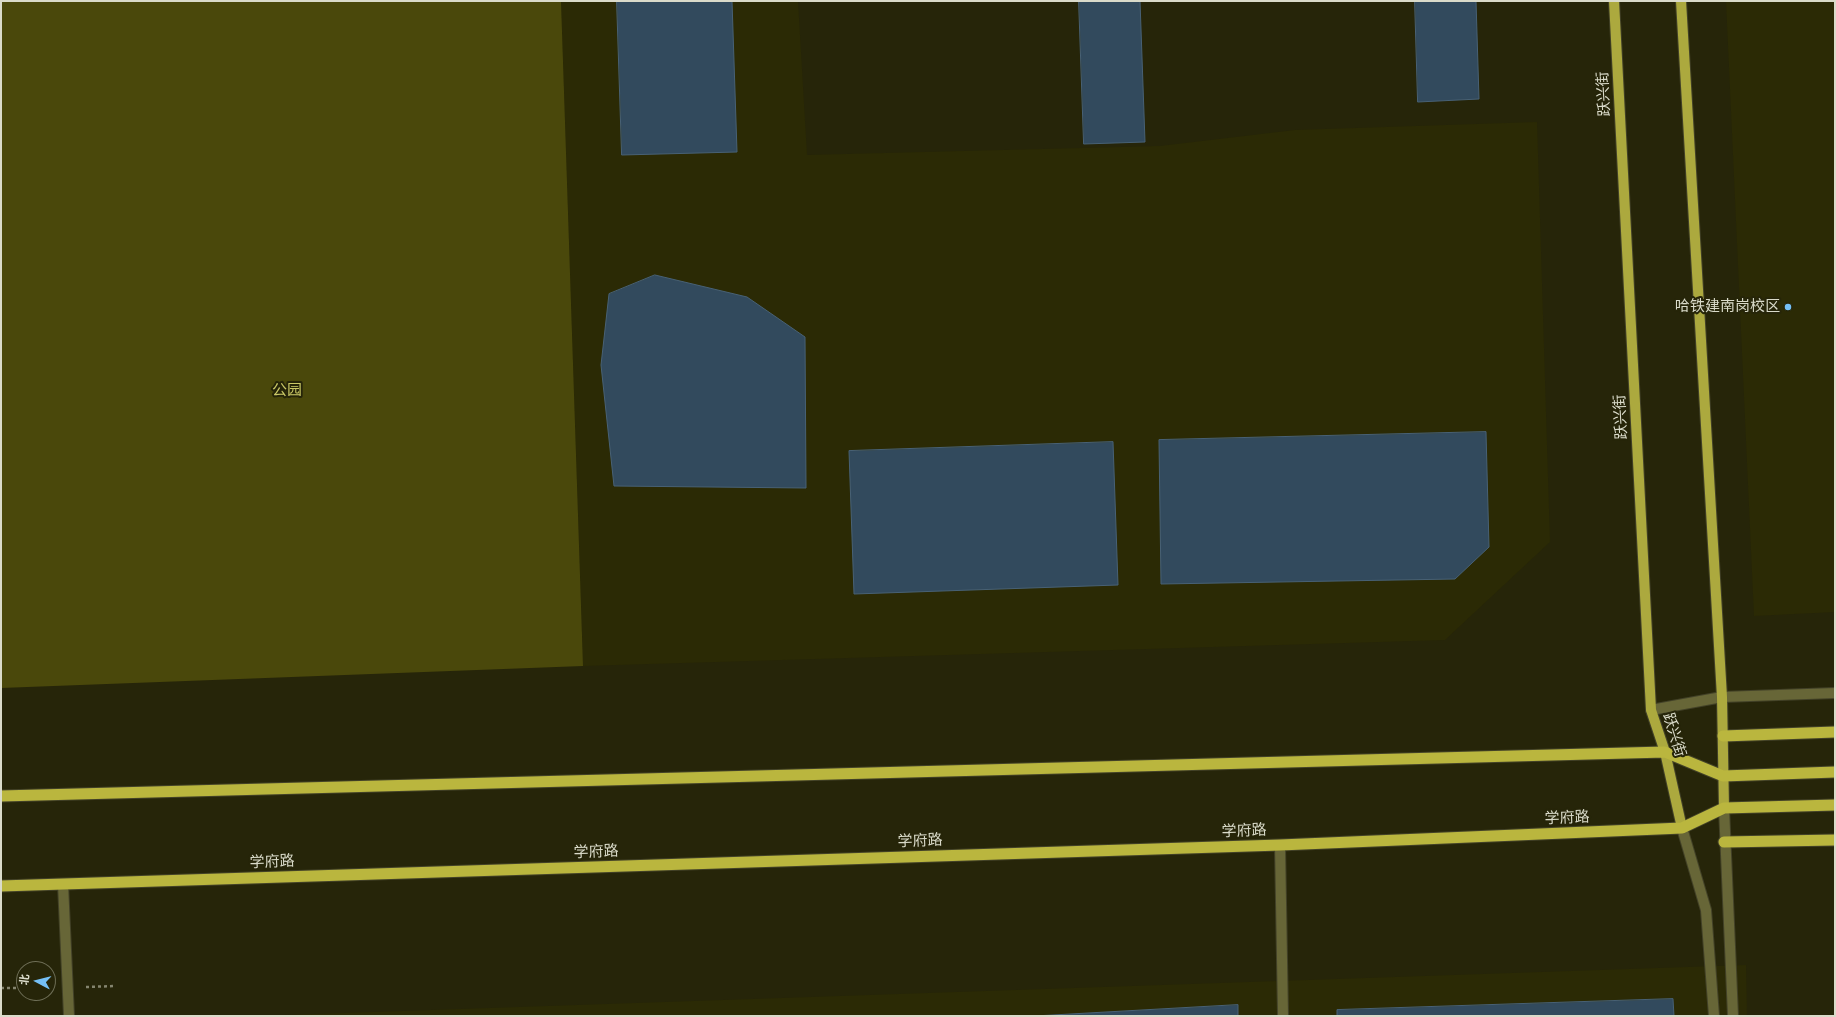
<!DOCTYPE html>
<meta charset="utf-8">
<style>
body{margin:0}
#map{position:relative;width:1836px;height:1017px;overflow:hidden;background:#262509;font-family:Figtree,"Noto Sans SC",sans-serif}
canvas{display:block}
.frame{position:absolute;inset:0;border:2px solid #dadbca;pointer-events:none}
.north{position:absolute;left:16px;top:961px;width:40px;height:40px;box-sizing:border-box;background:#262509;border:1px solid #6e6e56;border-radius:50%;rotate:277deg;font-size:11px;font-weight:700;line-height:16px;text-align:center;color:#dadbca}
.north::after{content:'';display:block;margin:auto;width:14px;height:18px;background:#75c0f6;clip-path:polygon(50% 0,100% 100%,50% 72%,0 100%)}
</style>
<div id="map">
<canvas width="1836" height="1017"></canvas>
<div class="frame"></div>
<div class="north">北</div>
</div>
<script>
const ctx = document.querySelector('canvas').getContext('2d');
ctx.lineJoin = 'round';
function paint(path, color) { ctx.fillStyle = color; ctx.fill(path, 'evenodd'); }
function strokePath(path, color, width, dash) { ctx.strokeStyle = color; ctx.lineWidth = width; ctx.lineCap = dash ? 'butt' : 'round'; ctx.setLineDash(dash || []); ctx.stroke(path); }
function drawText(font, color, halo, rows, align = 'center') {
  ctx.font = font + ' Figtree,"Noto Sans SC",sans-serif'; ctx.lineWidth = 4; ctx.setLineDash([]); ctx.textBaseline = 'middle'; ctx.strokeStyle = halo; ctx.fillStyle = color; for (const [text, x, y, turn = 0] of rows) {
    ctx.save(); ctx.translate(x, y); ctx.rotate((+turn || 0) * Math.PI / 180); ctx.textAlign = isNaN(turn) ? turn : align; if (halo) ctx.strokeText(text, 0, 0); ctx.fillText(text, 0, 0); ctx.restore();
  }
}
paint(new Path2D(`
 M561,1H798L807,155L1160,146L1295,130L1537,122L1550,542L1445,640L583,666Z
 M1726,1H1835V612L1754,616Z
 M1746,965L1747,1016H256Z`), '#2b2a05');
paint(new Path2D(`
 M1,1H561L583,666L1,688Z`), '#4a480b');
const building = new Path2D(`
 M617,1H732L737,152L622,155Z
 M1079,1H1140L1145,142L1084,144Z
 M1415,1H1476L1479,99L1418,102Z
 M655,275L747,297L805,337L806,488L614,486L601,365L609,294Z
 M1486,432L1489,547L1455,579L1161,584L1159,440Z
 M1113,442L1118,585L854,594L849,451Z
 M1673,999L1674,1016H1337V1010Z
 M1238,1005V1016H1035Z`);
paint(building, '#324a5d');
strokePath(building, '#486175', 1);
const service = new Path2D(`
 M1651,710L1722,697L1835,693
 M1724,808L1733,1016
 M1682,828L1706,910L1714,1016
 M1280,845L1283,1016
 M63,884L69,1016`);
const primary = new Path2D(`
 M1614,1L1651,710L1665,752L1682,828
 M1681,1L1722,697L1724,808`);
const trunk = new Path2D(`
 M1723,736L1835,732
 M1,796L1665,752L1723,776L1835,772
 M1724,842L1835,840
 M1,886L1280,845L1682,828L1724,808L1835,805`);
strokePath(service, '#434228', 12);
strokePath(primary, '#434228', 12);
strokePath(trunk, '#434228', 13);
strokePath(new Path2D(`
 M86,987L116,986
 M1,988H24`), '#84846e', 2.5, [3, 3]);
strokePath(service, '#676637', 10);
strokePath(primary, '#aca93e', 10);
strokePath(trunk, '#bab63e', 11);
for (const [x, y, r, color] of [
 [1788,307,4,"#75c0f6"]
]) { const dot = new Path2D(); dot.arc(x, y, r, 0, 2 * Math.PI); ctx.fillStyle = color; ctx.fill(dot); strokePath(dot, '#262509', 1.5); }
drawText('15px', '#dadbca', '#262509', [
 ["跃兴街",1604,94,-93],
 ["跃兴街",1621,417,-93],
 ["跃兴街",1674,735,73],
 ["学府路",1567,818,-2],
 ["学府路",1244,831,-2],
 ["学府路",920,841,-2],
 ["学府路",596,852,-2],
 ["学府路",272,862,-2]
]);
drawText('15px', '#dadbca', '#262509', [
 ["哈铁建南岗校区",1780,307]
], 'right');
drawText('15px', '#cac866', '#262509', [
 ["公园",287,391]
]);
</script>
